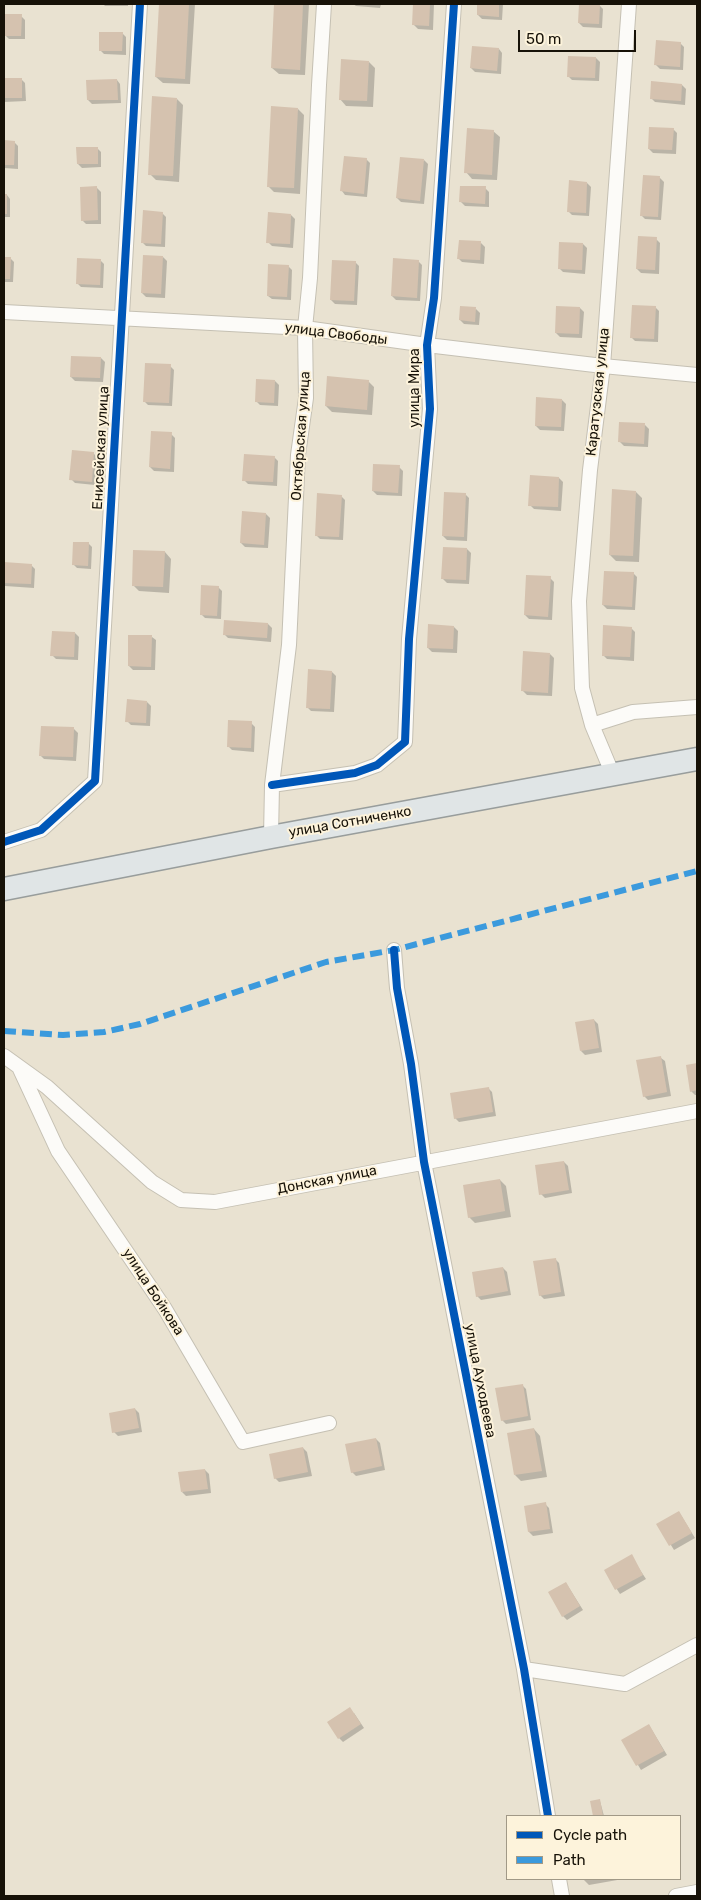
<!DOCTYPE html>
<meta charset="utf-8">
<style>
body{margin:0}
#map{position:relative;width:701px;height:1900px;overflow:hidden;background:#e9e2d1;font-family:Rubik,sans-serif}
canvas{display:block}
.frame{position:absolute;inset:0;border:5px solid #171208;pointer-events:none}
.legend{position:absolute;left:506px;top:1815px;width:175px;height:65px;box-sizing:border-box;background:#fdf3db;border:1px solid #a19987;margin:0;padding:6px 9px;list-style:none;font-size:15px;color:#171208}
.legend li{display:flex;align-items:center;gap:10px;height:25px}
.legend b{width:25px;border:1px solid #a19987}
.scale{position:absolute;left:518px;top:30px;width:118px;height:22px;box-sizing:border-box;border:2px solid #171208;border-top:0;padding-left:6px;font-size:15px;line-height:18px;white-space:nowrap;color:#171208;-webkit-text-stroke:4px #fdf3db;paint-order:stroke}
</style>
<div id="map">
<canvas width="701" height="1900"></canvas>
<div class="frame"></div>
<ul class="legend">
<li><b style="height:6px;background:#0057b8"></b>Cycle path</li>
<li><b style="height:6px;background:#3b9add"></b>Path</li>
</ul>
<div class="scale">50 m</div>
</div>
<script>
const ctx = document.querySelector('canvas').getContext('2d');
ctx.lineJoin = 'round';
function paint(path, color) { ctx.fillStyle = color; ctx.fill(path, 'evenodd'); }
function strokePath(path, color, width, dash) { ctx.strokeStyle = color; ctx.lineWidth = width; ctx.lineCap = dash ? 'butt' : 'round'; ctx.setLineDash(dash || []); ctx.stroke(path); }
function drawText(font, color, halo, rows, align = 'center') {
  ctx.font = font + ' Rubik,sans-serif'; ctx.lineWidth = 4; ctx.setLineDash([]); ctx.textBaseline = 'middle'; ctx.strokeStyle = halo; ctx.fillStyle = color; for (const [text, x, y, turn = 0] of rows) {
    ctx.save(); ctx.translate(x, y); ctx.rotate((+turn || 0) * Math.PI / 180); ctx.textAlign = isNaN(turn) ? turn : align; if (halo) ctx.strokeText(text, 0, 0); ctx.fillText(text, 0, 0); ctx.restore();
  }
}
paint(new Path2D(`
 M103,4H128V6H105Z
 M160,4H195L190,84L163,83L156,77Z
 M276,4H309L305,75L279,74L272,68Z
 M353,4H381L380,8L356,6Z
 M415,4H434L433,30L418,29L414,25Z
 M479,4H503L502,20L482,19L478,15Z
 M599,5L603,9L602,28L583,27L579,23Z
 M21,16L25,20V39H9L5,35Z
 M122,33L126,37V55L104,54L100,50Z
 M680,43L684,47L683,70L660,69L656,65Z
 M499,49L502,53L501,74L475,72L471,68Z
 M596,58L600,62L599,81L572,80L568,76Z
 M369,62L375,68L373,107L346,106L340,99Z
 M4,79H21L25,83L26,101L4,102Z
 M117,80L120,84L121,103L92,104L88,100Z
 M682,85L686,89L685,105L655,102L651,98Z
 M177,99L183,105L179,182L156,180L150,174Z
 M298,109L304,115L300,194L274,192L268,186Z
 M673,129L677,133L676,154L653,153L649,149Z
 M493,131L500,137L497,180L472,179L466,172Z
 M4,142H14L18,146V169L4,168Z
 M97,148L101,152V167L82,168L78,164Z
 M366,159L370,163L367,197L345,195L342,191Z
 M424,160L428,164L424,204L401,202L397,198Z
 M644,177L660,178L664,182L661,220L645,219L641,215Z
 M587,183L591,187L589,216L572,215L568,211Z
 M97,188L101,192V224H86L82,220Z
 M485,188L489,192V207L465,206L461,202Z
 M4,195H7L10,199V217H4Z
 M162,213L166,217L165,247L146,246L142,242Z
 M291,215L295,219L293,248L272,246L268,242Z
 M656,239L660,243L659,274L641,273L637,269Z
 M481,243L485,247L484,264L462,262L458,258Z
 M583,244L587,248L585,274L563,272L559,268Z
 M163,257L167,261L165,298L146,297L142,293Z
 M4,258H10L14,262L13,282H4Z
 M100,260L104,264L103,288L81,287L77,283Z
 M418,261L422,265L420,301L396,300L392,296Z
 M355,262L359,266L357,305L335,304L331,300Z
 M288,266L292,270L291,300L272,299L268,296Z
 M655,307L659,311L658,342L635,341L631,337Z
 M580,308L584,312L582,338L560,337L556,333Z
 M476,309L480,313L479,325L464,324L460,320Z
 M101,358L105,362L103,382L75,381L71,377Z
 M170,366L174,370L172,406L148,405L144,401Z
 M275,381L279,385L278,406L260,405L256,401Z
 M368,381L374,387L372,415L332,412L326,406Z
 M562,400L566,404L564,431L540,430L536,426Z
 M645,425L649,429L648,447L624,446L620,442Z
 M171,434L175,438L174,472L154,471L150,467Z
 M93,453L97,457L95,485L75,483L71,479Z
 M274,457L278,461L277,486L248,484L244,480Z
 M399,467L403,471L402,496L377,495L373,491Z
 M559,478L563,482L561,511L534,509L530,505Z
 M636,492L642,498L639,562L616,561L610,555Z
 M465,494L469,498L467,541L447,540L443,536Z
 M341,496L345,500L343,540L320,539L316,535Z
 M266,514L270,518L268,548L245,547L241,543Z
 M88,543L92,547L91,569L77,568L73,564Z
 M467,549L471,553L469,584L447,583L443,579Z
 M135,551L165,552L171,559L169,593L139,591L133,585Z
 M4,564L31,565L35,569L34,588L5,586Z
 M633,573L637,577L635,610L607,609L603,605Z
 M550,578L554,582L552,620L529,619L525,615Z
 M218,587L222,591L221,619L205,618L201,614Z
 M268,624L272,628L271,642L228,638L224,634Z
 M454,627L458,631L457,653L432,652L428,648Z
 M631,628L635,632L634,661L607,659L603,655Z
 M75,633L79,637L78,660L56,659L52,655Z
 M152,637L156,640L155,670H133L129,666Z
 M550,654L554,658L552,696L527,695L523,691Z
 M332,672L336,676L334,712L311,711L307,707Z
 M147,702L151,706L150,726L131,725L127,721Z
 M251,723L255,727L254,752L232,750L228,746Z
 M74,729L78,733L76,761L44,759L40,755Z
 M594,1020L598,1024L602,1052L585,1055L581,1051Z
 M661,1058L665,1061L671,1096L648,1100L644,1096Z
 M697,1064V1095H695L691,1091L687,1066Z
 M488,1088L492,1092L496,1116L459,1122L455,1118Z
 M564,1162L568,1166L572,1193L545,1198L541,1194Z
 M500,1180L506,1186L511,1217L475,1223L469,1217Z
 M555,1259L559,1263L565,1296L544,1299L540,1295Z
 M503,1268L507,1272L511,1295L481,1300L477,1296Z
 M522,1385L526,1389L531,1420L506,1424L502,1420Z
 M135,1409L139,1413L142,1432L118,1436L114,1432Z
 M534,1429L540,1436L547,1477L521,1481L515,1475Z
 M376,1439L380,1443L385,1470L356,1476L352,1472Z
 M303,1448L307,1452L312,1476L279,1482L275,1478Z
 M205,1470L209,1474L211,1493L186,1496L182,1492Z
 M545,1504L549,1508L553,1533L533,1536L529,1532L525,1507Z
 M679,1512L695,1538L674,1550L658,1524Z
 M631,1556L646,1579L620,1594L605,1571Z
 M566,1583L583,1610L567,1620L563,1616Z
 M354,1713L364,1728L343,1742L339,1738Z
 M649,1725L667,1755L641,1770L623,1740Z
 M600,1801L604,1816H594L591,1802Z
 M583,1879H623L589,1885Z`), '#0003');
paint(new Path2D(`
 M159,4H189L185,79L155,77Z
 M274,4H303L300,70L271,68Z
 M413,4H430L429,26L412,25Z
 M477,4H499V17L477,15Z
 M579,4H600L599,24L578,23Z
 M4,14H22L21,36H4Z
 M99,32H123L122,51H99Z
 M656,40L681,42L680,67L654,65Z
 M472,46L499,48L497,71L470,68Z
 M568,56L596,57L595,78L567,77Z
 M341,59L369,61L367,101L339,100Z
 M4,78H22V98H4Z
 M117,79L118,100H87L86,80Z
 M651,81L682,84L681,101L650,99Z
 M152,96L177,98L173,176L148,175Z
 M271,106L298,108L294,188L267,187Z
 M649,127L674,128L672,150L648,149Z
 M467,128L494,130L492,175L464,173Z
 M4,140L15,141L14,165H4Z
 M76,147H98V164H77Z
 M344,156L367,158L364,194L340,191Z
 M400,157L424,159L420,201L396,198Z
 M643,175L660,176L658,217L640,216Z
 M569,180L587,182L586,213L567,212Z
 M97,186L98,220L81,221L80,187Z
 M460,186H486L485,204L459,202Z
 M4,194H7V214H4Z
 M143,210L163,212L161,244L141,243Z
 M268,212L291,214L290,244L266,243Z
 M638,236L657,237L655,270L636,269Z
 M459,240L481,241L480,260L457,259Z
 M559,242L583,243L582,270L558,269Z
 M143,255L163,256L161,294L141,293Z
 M4,257H11L10,279H4Z
 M77,258L101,259L100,285L76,284Z
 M393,258L419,260L417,298L391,296Z
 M332,260L356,261L354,301L330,300Z
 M268,264L289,265L287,297L267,296Z
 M632,305L656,306L654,339L630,338Z
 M460,306L476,307L475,322L459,320Z
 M556,306L580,307L579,334L555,333Z
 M71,356L101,357L100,378L70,377Z
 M145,363L171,364L169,403L143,402Z
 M327,376L369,380L367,410L325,406Z
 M256,379L275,380L274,403L255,402Z
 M536,397L562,399L561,427L535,426Z
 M619,422L645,423L644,444L618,442Z
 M151,431L172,432L170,469L149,467Z
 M72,450L94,452L92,482L69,480Z
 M244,454L275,456L273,482L242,481Z
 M373,464L400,465L398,493L372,491Z
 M530,475L559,477L558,507L528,506Z
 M612,489L636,491L633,556L609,555Z
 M444,492L466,493L464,537L442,536Z
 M317,493L342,495L339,537L315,536Z
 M242,511L266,513L264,545L240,543Z
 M73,542H89L88,566L72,565Z
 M443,547L467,548L466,580L441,579Z
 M133,550L165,551L163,587L132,586Z
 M4,562L32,564L31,584L4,583Z
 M604,571L634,572L632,607L602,605Z
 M526,575L551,576L548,617L524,615Z
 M201,585L219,586L217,616L200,615Z
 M224,620L268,623L267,638L223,635Z
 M428,624L454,626L453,649L427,648Z
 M603,625L632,627L630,657L602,656Z
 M52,631L75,632L74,657L50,656Z
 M128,635H152L151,667L128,666Z
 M523,651L550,653L548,693L521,691Z
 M308,669L332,671L330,709L306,708Z
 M127,699L147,701L146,723L125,722Z
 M228,720L252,721L251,748L227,747Z
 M41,726L74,727L73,757L39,756Z
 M594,1019L599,1048L580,1051L575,1022Z
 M661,1056L667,1092L643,1097L636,1060Z
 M697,1063V1090L690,1092L686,1065Z
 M489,1087L493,1112L454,1119L450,1093Z
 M564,1161L569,1190L539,1195L535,1165Z
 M500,1179L505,1211L468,1218L463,1185Z
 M556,1258L561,1292L539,1296L533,1261Z
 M503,1267L508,1291L476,1297L472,1272Z
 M523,1384L528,1416L501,1421L495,1388Z
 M135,1408L139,1428L112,1433L109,1413Z
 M534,1428L542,1471L514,1475L507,1433Z
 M376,1438L382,1466L351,1473L345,1444Z
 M303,1447L308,1472L274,1479L269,1454Z
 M205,1469L208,1489L181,1492L178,1472Z
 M546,1502L550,1529L528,1532L524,1506Z
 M679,1511L692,1533L669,1546L656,1524Z
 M632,1554L643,1575L615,1590L604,1570Z
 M566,1582L580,1606L562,1617L548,1592Z
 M350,1707L361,1724L338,1739L327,1722Z
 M649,1724L664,1751L636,1766L621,1740Z
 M600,1799L603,1816H593L590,1801Z`), '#d5c2af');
const minor = new Path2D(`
 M4,312L305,328L427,345L603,366L697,375
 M592,725L633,712L697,707
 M613,775L592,725L582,688L579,601L590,470L603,366L629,4
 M272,785L355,773L377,765L405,742L409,639L430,409L427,345L434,298L454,4
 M271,837L272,785L289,645L298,455L306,398L305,328L310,278L319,85L324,4
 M4,842L41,830L95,781L140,4
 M394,950L397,988L411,1064L424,1162L524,1669L548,1816
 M4,1056L47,1087L152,1182L181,1200L215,1202L697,1111
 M19,1067L58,1151L165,1309L243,1442L329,1423
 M524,1669L625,1684L697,1645
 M559,1879L562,1896
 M676,1896L697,1892`);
const primary = new Path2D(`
 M4,889L271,837L697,759`);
strokePath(minor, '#c5c0b3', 16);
strokePath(primary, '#989d9c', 25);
strokePath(minor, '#fcfbf8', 14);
strokePath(primary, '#e0e5e6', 22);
strokePath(new Path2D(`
 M4,1031L63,1035L104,1032L140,1024L326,962L394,950L697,871`), '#3b9add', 6, [12, 6]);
strokePath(new Path2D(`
 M272,785L355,773L377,765L405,742L409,639L430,409L427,345L434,298L454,4
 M4,842L41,830L95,781L140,4
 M394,950L397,988L411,1064L424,1162L524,1669L548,1816`), '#0057b8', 8);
drawText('14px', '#171208', '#fdf3db', [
 ["улица Свободы",336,334,7],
 ["улица Мира",415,388,-90],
 ["Каратузская улица",598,392,-84],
 ["Октябрьская улица",301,436,-86],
 ["Енисейская улица",101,448,-87],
 ["улица Сотниченко",350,822,-10],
 ["Донская улица",327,1180,-11],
 ["улица Бойкова",153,1292,57],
 ["улица Ауходеева",480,1381,79]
]);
</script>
